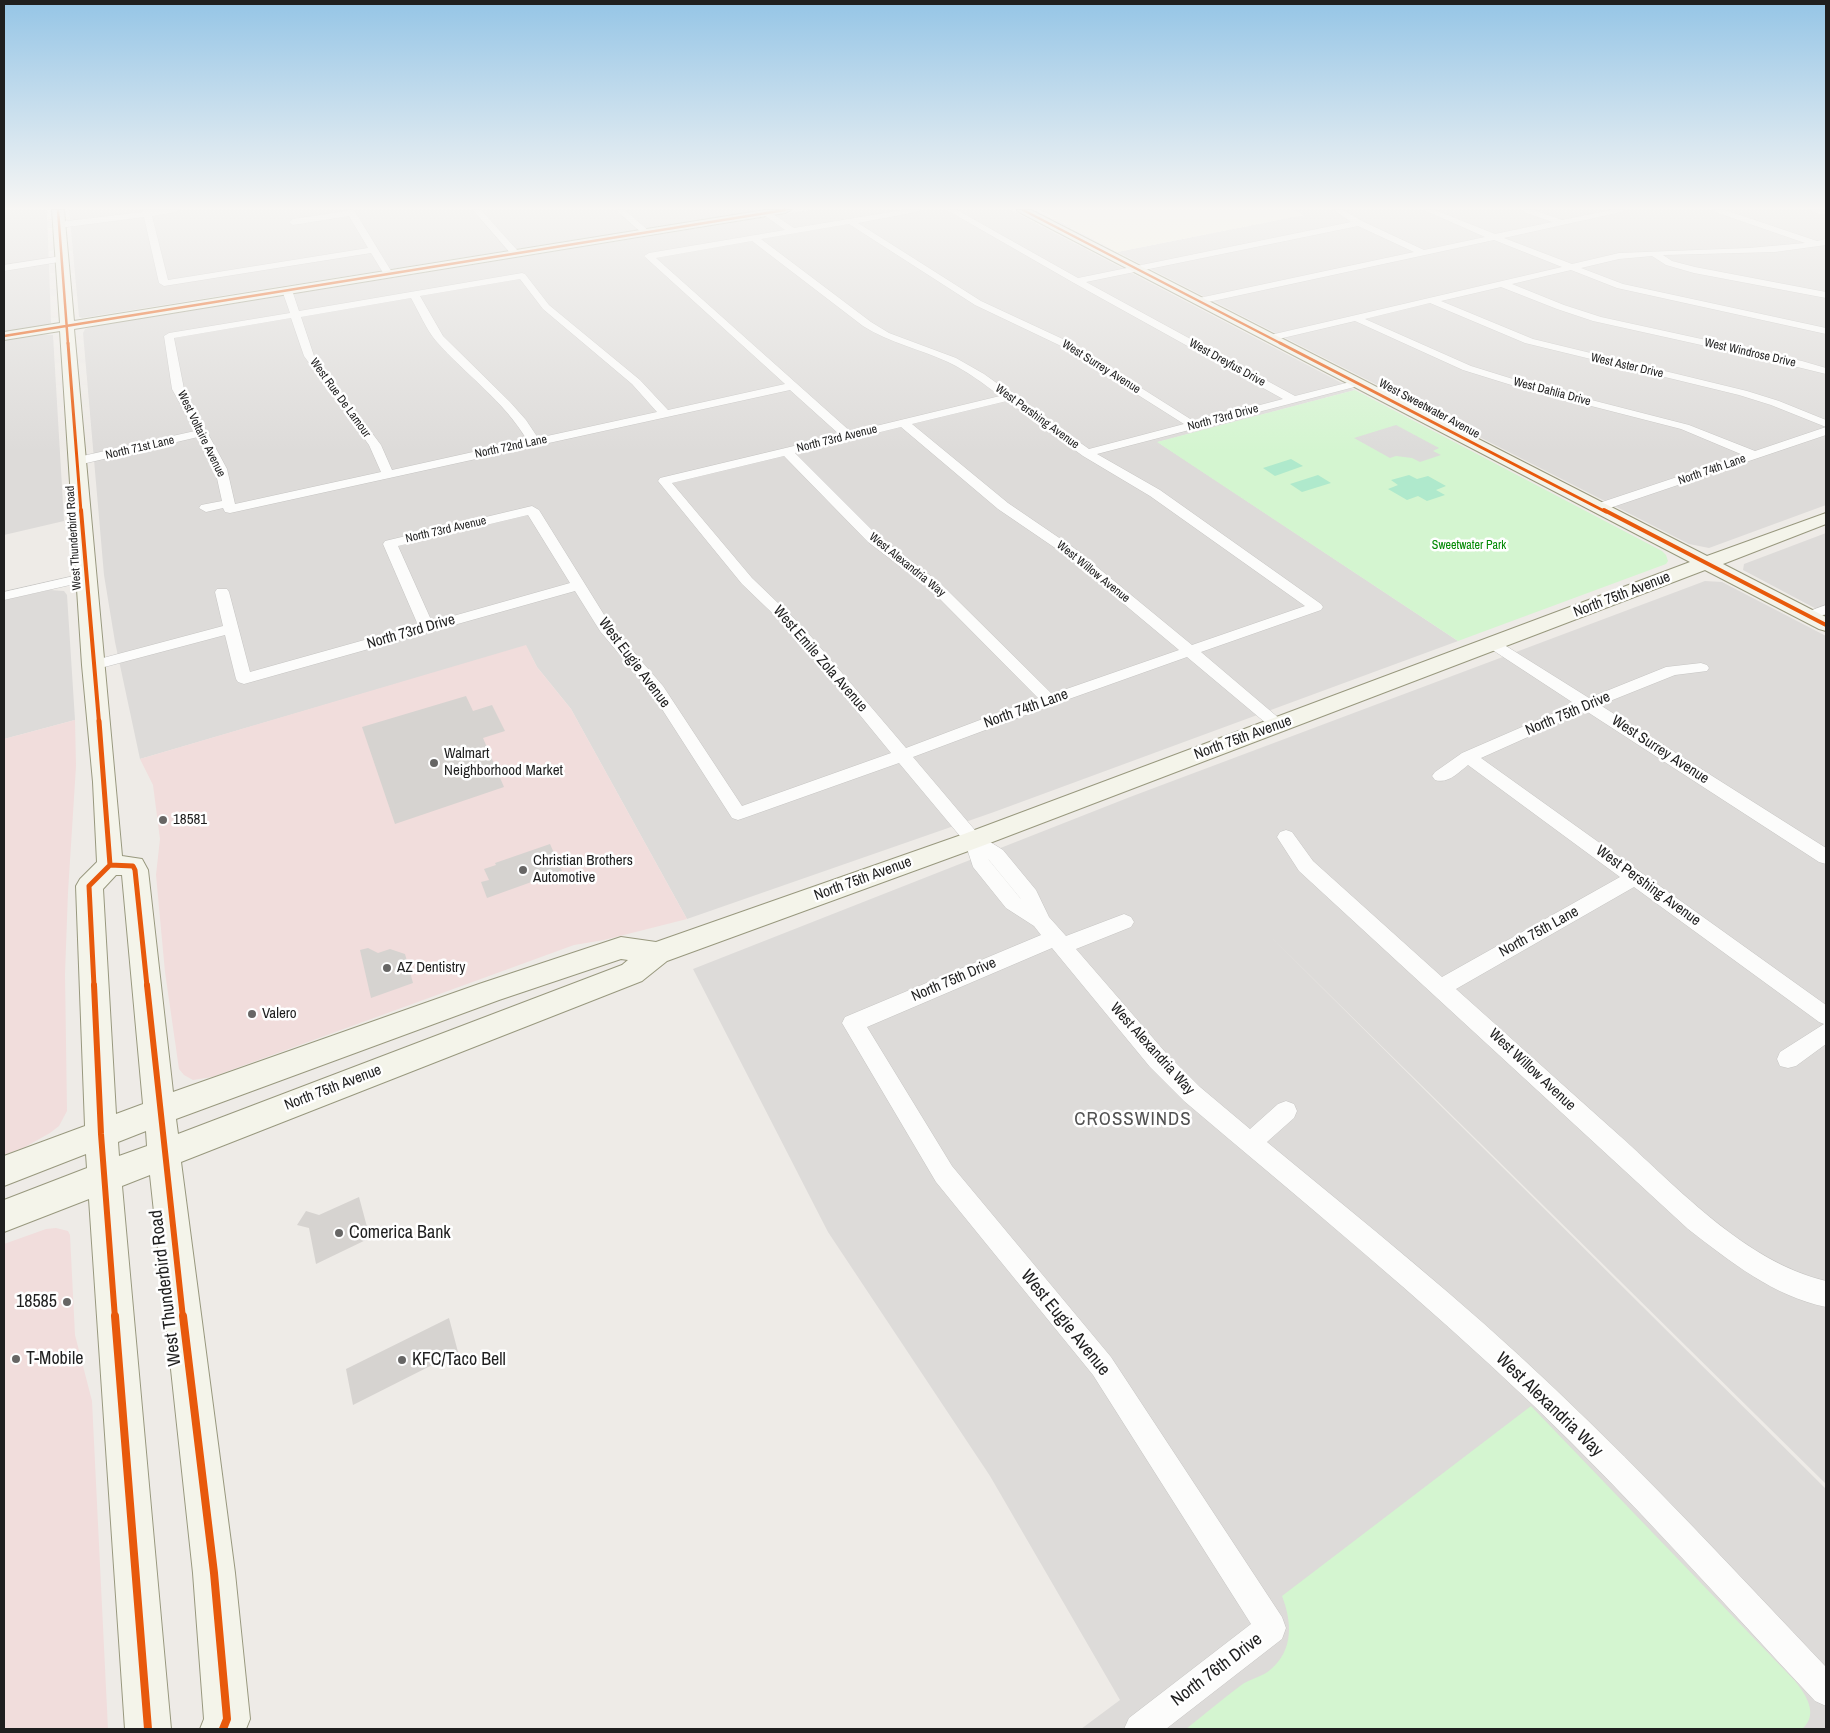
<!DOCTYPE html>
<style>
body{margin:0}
#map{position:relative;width:1830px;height:1733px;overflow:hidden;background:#eeebe7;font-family:"Archivo Narrow",sans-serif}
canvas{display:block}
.frame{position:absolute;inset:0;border:5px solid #1f1f1f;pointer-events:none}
</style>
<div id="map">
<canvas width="1830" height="1733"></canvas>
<div class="frame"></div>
</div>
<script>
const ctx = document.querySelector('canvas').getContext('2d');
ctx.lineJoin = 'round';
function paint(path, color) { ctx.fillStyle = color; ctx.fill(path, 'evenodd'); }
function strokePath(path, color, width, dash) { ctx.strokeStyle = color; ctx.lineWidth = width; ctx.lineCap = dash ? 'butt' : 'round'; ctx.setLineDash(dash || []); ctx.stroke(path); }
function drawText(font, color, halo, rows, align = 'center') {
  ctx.font = font + ' "Archivo Narrow",sans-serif'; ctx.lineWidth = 5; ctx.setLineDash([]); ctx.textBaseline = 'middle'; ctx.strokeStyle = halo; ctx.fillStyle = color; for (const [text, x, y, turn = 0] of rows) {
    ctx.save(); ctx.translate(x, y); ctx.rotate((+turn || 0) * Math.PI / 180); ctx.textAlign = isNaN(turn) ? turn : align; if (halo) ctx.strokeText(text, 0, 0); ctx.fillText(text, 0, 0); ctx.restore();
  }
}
paint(new Path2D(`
 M4,210H47L51,323L46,326L4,333Z
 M69,210H764L82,318L79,317Z
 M809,210H1011L1355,390L1158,442L1458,641L994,812L687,919L571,709L537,667L526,646L140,759L115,642L104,575L83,333L85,329L95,326Z
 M1293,210H1826V505L1709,548L1689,544L1117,252L1303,215Z
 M38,334L53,335L64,521L4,535V340Z
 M1826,533V614L1743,570L1744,564Z
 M1705,581L1722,582L1826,636V1484L1270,936L1826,1489V1729H1081L1120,1700L990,1476L828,1232L693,969L1130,797Z
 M50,590L64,591L67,595L75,720L4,739V600Z`), '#dddbd9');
paint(new Path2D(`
 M526,645L537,667L571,709L687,919L604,940L574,945L212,1077L193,1080L184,1075L179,1069L165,972L156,875L160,839L153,785L140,759Z
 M75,720L76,766L68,892L65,974L67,1111L59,1126L50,1133L25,1147L4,1155V739Z
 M56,1228L68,1231L70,1235L75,1335L92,1401L108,1729H4V1244L46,1229Z`), '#f1dddc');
paint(new Path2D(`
 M1040,210H1293L1303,215L1117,252Z`), '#f7f5e3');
paint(new Path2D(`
 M1355,390L1662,551L1666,555L1668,561L1666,564L1458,641L1157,442Z
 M1531,1406L1795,1681C1806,1695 1819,1714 1802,1729H1186C1204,1715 1221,1700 1240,1686C1249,1679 1262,1677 1270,1670C1294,1650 1292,1622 1282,1596Z`), '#d4f5d0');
paint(new Path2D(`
 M1291,459L1303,466L1275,476L1263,468Z
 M1318,475L1331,483L1302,492L1290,484Z
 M1409,475L1417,479L1428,476L1446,486L1436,490L1445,495L1427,501L1418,496L1407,500L1388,489L1398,485L1391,480Z`), '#afe9cc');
paint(new Path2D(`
 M1396,425L1439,448L1433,451L1441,455L1420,462L1412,458L1396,456L1390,458L1354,438Z`), '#dcdbd9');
paint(new Path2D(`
 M466,696L473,711L492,705L505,731L483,738L504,787L395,824L362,727Z
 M550,844L562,871L487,898L481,882L489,880L484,869L496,865L495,863Z
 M368,948L378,953L390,949L405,954L413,983L371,998L360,950Z
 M359,1197L370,1238L316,1264L309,1228L297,1225L306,1211L319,1215Z
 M449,1318L458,1352L353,1405L346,1369Z`), '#d6d3d0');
const street = new Path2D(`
 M143,210H180L176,212L152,216L168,280L368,248L349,216L293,225L289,222L293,219L347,211L346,210H354L393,274L388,277L385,276L371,253L164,286L159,283L144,217L59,228L55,225L59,222L143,212Z
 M473,210H481L518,251V255H512Z
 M616,210H625L650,232L643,234Z
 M767,210L794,228L903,210H920L916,212L858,223L981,301L1067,341L1195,422L1283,399L1074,283L947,210H957L1078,278L1351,222L1334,210H1343L1362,221L1424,250L1485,237L1424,210H1435L1495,234L1552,222L1524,212L1523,210H1534L1562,220L1611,210H1625L1621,212L1504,238L1572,264L1619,253L1749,248L1805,243L1715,212L1714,210H1725L1817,241L1826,239V245L1775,252L1663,255L1672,261L1695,267L1826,292V298L1694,273L1666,265L1652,256L1619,259L1581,268L1623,284L1826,328V334L1617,288L1571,270L1512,284L1564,305L1601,317L1802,361L1826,368V374L1769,360L1593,321L1557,309L1501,287L1441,301L1533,339L1747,391L1779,401L1826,420V435L1598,512L1593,511L1591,508L1593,505L1743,455L1681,429L1521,388L1463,370L1355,321L1270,341L1265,338L1266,336L1562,267L1494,240L1199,304L1194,301L1199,298L1414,252L1358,226L1086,282L1295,396L1358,380L1364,383L1362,385L1097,454L1160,490L1321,604L1323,607L1321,610L1201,652L1287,725L1285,729L1279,730L1273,729L1187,657L1055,704L913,757L979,835L1003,850L1036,890L1049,917L1066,936L1124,914L1131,917L1134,922L1131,927L1076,949L1166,1053L1200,1087L1250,1129L1278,1104L1286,1101L1294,1104L1297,1111L1294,1118L1267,1142C1364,1222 1463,1301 1554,1388C1649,1478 1737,1573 1826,1667V1706L1815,1701C1722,1602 1632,1500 1534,1406C1422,1299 1302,1201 1184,1101L1150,1067L1052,948L867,1027L952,1166L1111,1357L1282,1617L1286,1628L1282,1639L1166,1729H1124L1129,1718L1251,1624L1093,1375L936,1182L842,1023L845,1017L1041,935L1034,926L1006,908L973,867L965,842L899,763L744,818L738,820L732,818L651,692L600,631L575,591L244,684L238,682L236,679L225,635L93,670L88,668L85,665L88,662L223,626L215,592L217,589H227L229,592L250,672L418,625L383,544L385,541L532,506L539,510L611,626L663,686L742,806L891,753L792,632L742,584L658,481L660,478L840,435L790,390L230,513L225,512L223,508L206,512L199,508L201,505L222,501L215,469L198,437L78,465L72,461L78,457L195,431L172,389L164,336L169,333L290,313L282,290L287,287L292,290L299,311L522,273L525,274L549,305L640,380L668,410L785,384L644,256L649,253L785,230L764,215V211ZM849,224L975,305L1059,345L1184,424L1089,449L984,374L956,358L889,333L871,322L761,239ZM752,241L863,326C890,343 920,349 948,362C967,371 984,384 1000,396L851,432L656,258ZM520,279L543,309L632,384L657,412L538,438L526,420L510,402L443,336L420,296ZM411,298C419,312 426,329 436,341C466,375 504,401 527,440L392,470L381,445L314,356L301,317ZM1430,303L1525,343L1739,395L1771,405L1826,427L1755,451L1689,425L1529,384L1471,366L1365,319ZM291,318L304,356L369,445L381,472L235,504L227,469L184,389L174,338ZM1007,401L1083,456L1150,496L1305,606L1192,645L1074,548L1008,503L912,424ZM901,427L998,509L1064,554L1179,650L1052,694L940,583L878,536L795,453ZM784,456L868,542L930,589L1038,698L906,748L802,626L752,578L672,483ZM528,515L570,583L432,622L398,546ZM988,859L989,860L1021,899L1020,898Z
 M1811,210H1826V215L1812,212Z
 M62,256L65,257V261L4,271V265Z
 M87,573L92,574L94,577L92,580L4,600V592Z
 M1826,605V614L1809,620L1804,619L1802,616L1804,613Z
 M1493,639L1498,641L1589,698L1666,667L1701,663L1707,665L1709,668L1707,671L1675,675L1600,705L1826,848V864L1819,862L1586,711L1481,758L1826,1005V1044L1796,1066L1788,1068L1780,1066L1777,1059L1780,1052L1824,1024L1819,1022L1634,887L1456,989C1511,1038 1565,1087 1620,1136C1680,1190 1746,1262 1826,1281V1307C1773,1296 1731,1262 1688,1229L1299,871L1277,837L1280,832L1286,830L1292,832L1313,861L1442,977L1620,877L1468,765C1458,773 1448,784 1435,780L1432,776L1435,772L1462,753L1575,704L1488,647L1485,644L1488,641Z`);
const secondary = new Path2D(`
 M52,210H64L74,321L765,210H791L785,213L74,329L122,856L142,859L148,870L173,1092L479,984L621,937L656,942L964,834L1690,562L1019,212L1017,210H1031L1707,556L1826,513V524L1723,564L1826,617V631L1819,629L1705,570L982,846L667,961L642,981L181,1162L235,1573L250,1719L246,1729H200L204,1719L193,1573L150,1175L122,1186L171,1729H125L89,1199L4,1232V1200L87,1168L86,1154L4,1186V1156L85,1126L76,886L80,879L97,862L93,782L82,665L60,331L4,340V332L60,323ZM116,875H122L143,1104L116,1114L103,889ZM621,959L628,960L622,965L178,1134L176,1119L499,1000ZM146,1131L147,1146L119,1156L118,1142Z`);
strokePath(street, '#c6c5c3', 1);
strokePath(secondary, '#98987e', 2);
paint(street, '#fcfcfb');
paint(secondary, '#f4f4ea');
strokePath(new Path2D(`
 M58,210L68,344
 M1023,210L1282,344
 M4,336L785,210`), '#e8590c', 2.5);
strokePath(new Path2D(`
 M68,343L81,512
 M1280,343L1606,512`), '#e8590c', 3);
strokePath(new Path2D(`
 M81,510L99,722
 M1604,510L1826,625`), '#e8590c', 4);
strokePath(new Path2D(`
 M110,865L133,866L135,870L147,986
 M94,986L89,886L110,865L99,721`), '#e8590c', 5);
strokePath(new Path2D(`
 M94,985L101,1134L115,1318
 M147,985L183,1318`), '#e8590c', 6);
strokePath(new Path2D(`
 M115,1316L148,1729
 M183,1316L214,1573L227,1719L223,1729`), '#e8590c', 8);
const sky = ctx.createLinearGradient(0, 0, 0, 452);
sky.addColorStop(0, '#95c5e6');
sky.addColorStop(0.46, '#f7f6f4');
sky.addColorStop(1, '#f7f6f400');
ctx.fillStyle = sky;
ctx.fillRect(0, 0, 1830, 452);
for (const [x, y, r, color] of [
 [434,763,5,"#676665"],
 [163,820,5,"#676665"],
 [523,870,5,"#676665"],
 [387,968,5,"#676665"],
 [252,1014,5,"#676665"],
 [339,1233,5,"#676665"],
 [67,1302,5,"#676665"],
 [16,1359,5,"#676665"],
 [402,1360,5,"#676665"]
]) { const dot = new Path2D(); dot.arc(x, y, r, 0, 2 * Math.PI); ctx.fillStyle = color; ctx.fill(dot); strokePath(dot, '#fff', 2); }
drawText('12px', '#1f1f1f', '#fff', [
 ["West Windrose Drive",1750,353,13],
 ["West Dreyfus Drive",1227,363,29],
 ["West Aster Drive",1627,366,13],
 ["West Surrey Avenue",1101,367,32],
 ["West Dahlia Drive",1552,392,15],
 ["West Rue De Lamour",340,398,54],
 ["West Sweetwater Avenue",1429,409,28],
 ["West Pershing Avenue",1037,417,36],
 ["North 73rd Drive",1223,418,-15],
 ["West Voltaire Avenue",201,434,64],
 ["North 73rd Avenue",837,439,-14],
 ["North 72nd Lane",511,447,-12],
 ["North 71st Lane",140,448,-13],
 ["North 74th Lane",1712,470,-19],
 ["North 73rd Avenue",446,530,-13],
 ["West Thunderbird Road",74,538,-94],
 ["West Alexandria Way",907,565,39],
 ["West Willow Avenue",1093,572,39]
]);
drawText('12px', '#018903', '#fff', [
 ["Sweetwater Park",1469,546]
]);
drawText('15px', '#1f1f1f', '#fff', [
 ["North 75th Avenue",1622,595,-21],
 ["North 73rd Drive",411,632,-16],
 ["West Emile Zola Avenue",820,659,49],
 ["West Eugie Avenue",634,663,53],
 ["North 74th Lane",1026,709,-20],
 ["North 75th Drive",1568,714,-23],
 ["North 75th Avenue",1243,738,-20],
 ["West Surrey Avenue",1660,750,33],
 ["North 75th Avenue",863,879,-20],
 ["West Pershing Avenue",1648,886,36],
 ["North 75th Lane",1539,932,-29],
 ["North 75th Drive",954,980,-23],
 ["West Alexandria Way",1152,1049,48],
 ["West Willow Avenue",1532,1070,43],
 ["North 75th Avenue",333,1088,-21]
]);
drawText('15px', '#1f1f1f', '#fff', [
 ["Walmart",444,754],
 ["Neighborhood Market",444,771],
 ["18581",173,820],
 ["Christian Brothers",533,861],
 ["Automotive",533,878],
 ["AZ Dentistry",397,968],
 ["Valero",262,1014]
], 'left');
drawText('18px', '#1f1f1f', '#fff', [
 ["Comerica Bank",349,1233],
 ["18585",57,1302,"right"],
 ["T-Mobile",26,1359],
 ["KFC/Taco Bell",412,1360]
], 'left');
drawText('18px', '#1f1f1f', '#fff', [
 ["West Thunderbird Road",166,1288,-97],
 ["West Eugie Avenue",1065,1323,51],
 ["West Alexandria Way",1549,1405,44],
 ["North 76th Drive",1217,1670,-37]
]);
ctx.letterSpacing = '1px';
drawText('19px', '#525252', '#fff', [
 ["CROSSWINDS",1133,1120]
]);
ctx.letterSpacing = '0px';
</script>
